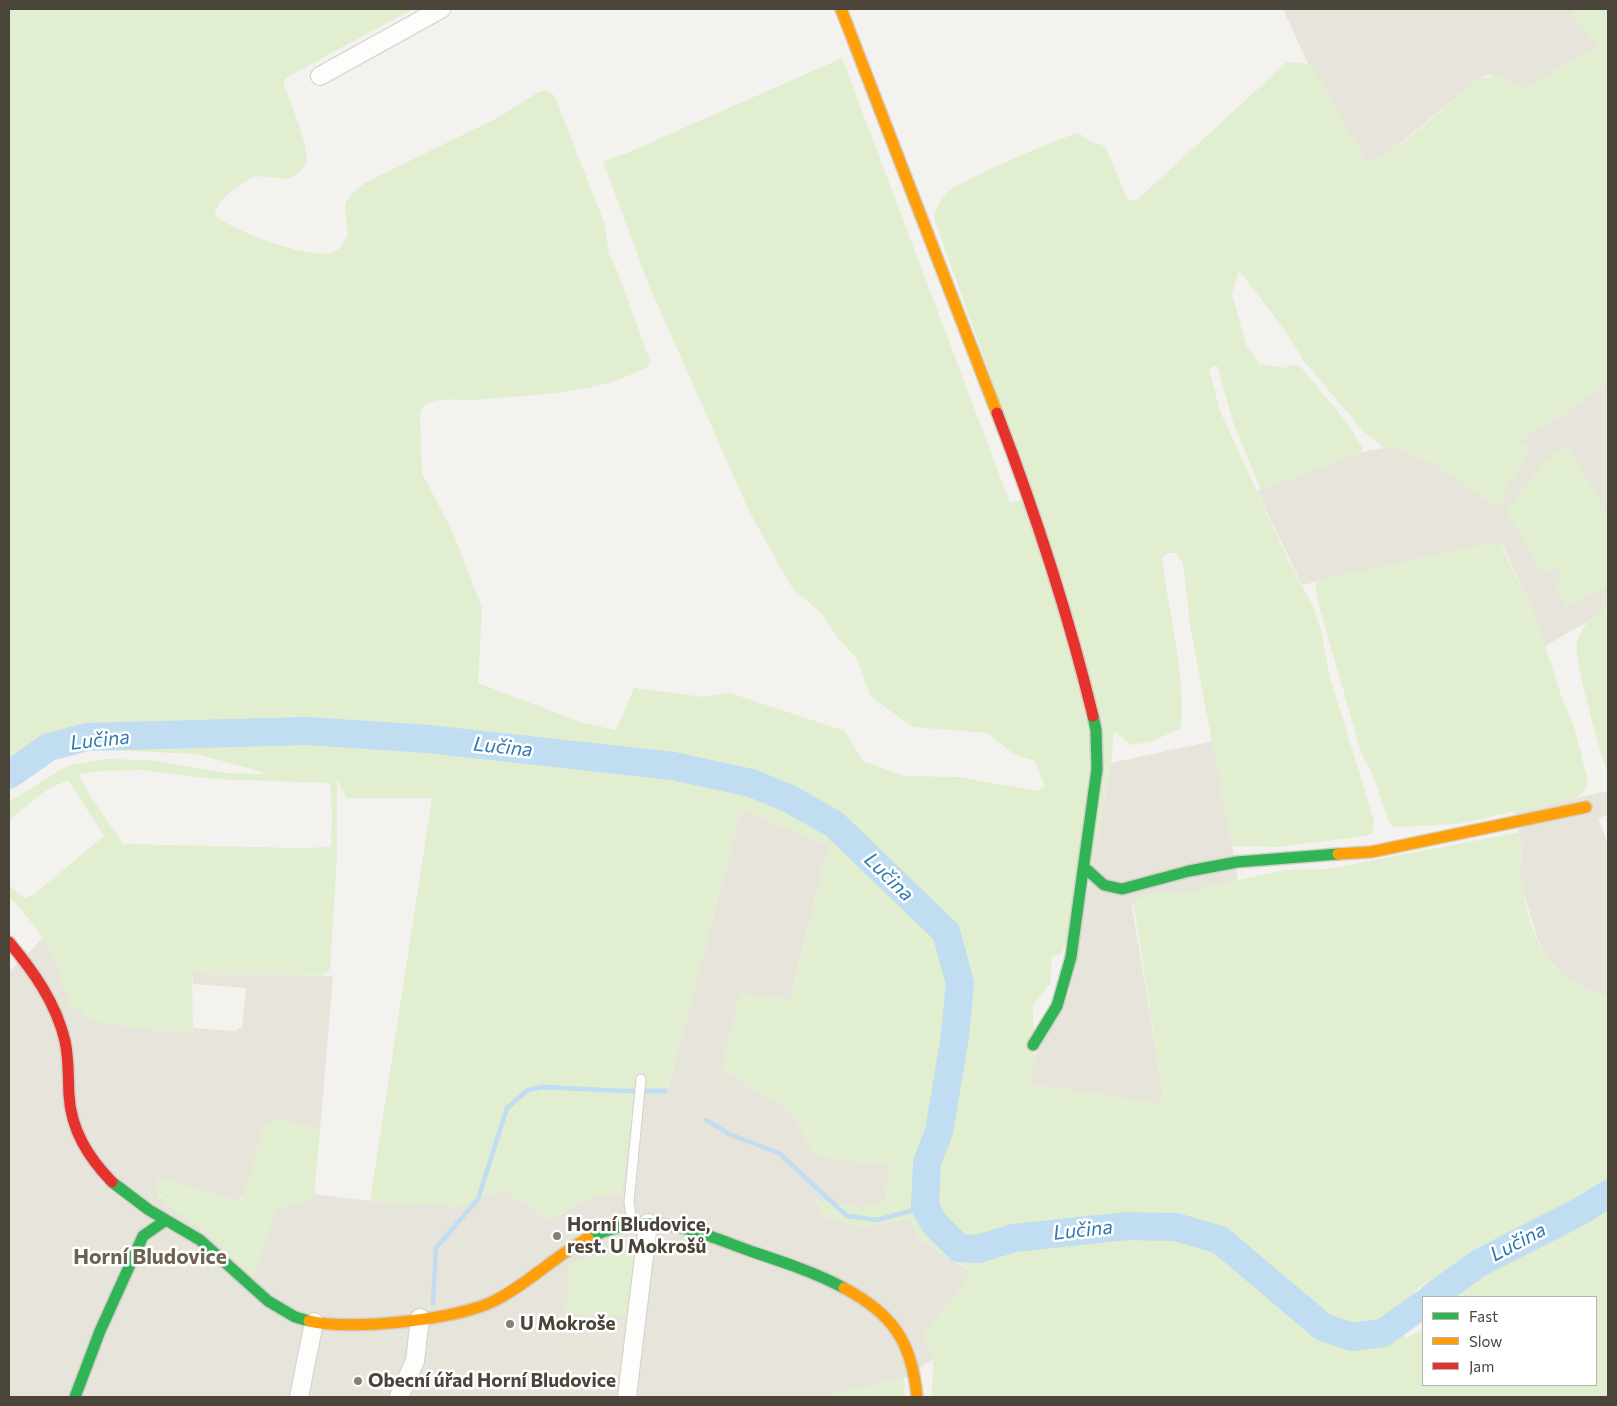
<!DOCTYPE html>
<meta charset="utf-8">
<style>
body{margin:0}
#map{position:relative;width:1617px;height:1406px;overflow:hidden;background:#f4f2ee;font-family:Commissioner,sans-serif}
canvas{display:block}
.frame{position:absolute;inset:0;border:10px solid #4b4439;pointer-events:none}
.legend{position:absolute;left:1422px;top:1296px;width:175px;height:90px;box-sizing:border-box;background:#fff;border:1px solid #b7b4b0;margin:0;padding:6px 9px;list-style:none;font-size:15px;color:#4b4439}
.legend li{display:flex;align-items:center;gap:10px;height:25px}
.legend b{width:25px;border:1px solid #b7b4b0}
</style>
<div id="map">
<canvas width="1617" height="1406"></canvas>
<div class="frame"></div>
<ul class="legend">
<li><b style="height:6px;background:#30b455"></b>Fast</li>
<li><b style="height:6px;background:#ff9f0a"></b>Slow</li>
<li><b style="height:6px;background:#e5322d"></b>Jam</li>
</ul>
</div>
<script>
const ctx = document.querySelector('canvas').getContext('2d');
ctx.lineJoin = 'round';
function paint(path, color) { ctx.fillStyle = color; ctx.fill(path, 'evenodd'); }
function strokePath(path, color, width, dash) { ctx.strokeStyle = color; ctx.lineWidth = width; ctx.lineCap = dash ? 'butt' : 'round'; ctx.setLineDash(dash || []); ctx.stroke(path); }
function drawText(font, color, halo, rows, align = 'center') {
  ctx.font = font + ' Commissioner,sans-serif'; ctx.lineWidth = 5; ctx.setLineDash([]); ctx.textBaseline = 'middle'; ctx.strokeStyle = halo; ctx.fillStyle = color; for (const [text, x, y, turn = 0] of rows) {
    ctx.save(); ctx.translate(x, y); ctx.rotate((+turn || 0) * Math.PI / 180); ctx.textAlign = isNaN(turn) ? turn : align; if (halo) ctx.strokeText(text, 0, 0); ctx.fillText(text, 0, 0); ctx.restore();
  }
}
paint(new Path2D(`
 M1283,9H1578L1573,13L1601,51L1592,49L1525,89L1502,78L1487,75L1475,82L1397,146L1379,159L1367,163L1308,64Z
 M1608,381V606L1587,622L1545,646L1536,618L1502,544L1393,565L1302,585L1257,491L1361,452L1384,448L1399,449L1435,464L1495,505L1502,501L1519,441L1559,417Z
 M1213,741L1238,880L1189,893H1158L1132,906L1163,1093L1160,1104L1029,1084L1034,1057L1069,993L1111,763Z
 M1608,791V815L1598,818L1608,844V994L1596,995L1560,973L1546,957L1537,937L1522,887L1519,867L1523,846L1514,812Z
 M741,810L829,845L790,999L721,1069L793,1113L815,1156L889,1165L886,1200L859,1208L816,1200L824,1216L860,1227L911,1218L916,1236L972,1273L924,1335L933,1359L904,1378L823,1397H9V972L43,938L81,1010L133,1028L193,1032V1028L237,1031L238,1028H242L246,988L193,984L192,973L333,976L320,1130L283,1120L265,1124L244,1196L238,1201L158,1178V1195L205,1231L253,1277L276,1209L314,1197V1194L370,1201L462,1206L502,1189L550,1220L591,1197L621,1193L636,1088H668Z`), '#e7e4dc');
paint(new Path2D(`
 M628,1243L636,1251L623,1380L555,1379L558,1319L563,1318L567,1304L569,1266Z`), '#eae5da');
paint(new Path2D(`
 M9,9H412L286,78L283,82C288,96 312,153 306,165C302,171 294,177 287,179L255,176C242,184 216,198 215,215C230,230 315,262 334,252C342,249 344,241 348,234C346,203 337,205 365,183L499,117L539,92L546,91L554,95L604,222L609,255L616,268L650,361L649,366C595,396 533,394 473,400C459,401 445,397 431,402C423,404 422,408 420,416L422,473L454,535L482,608L478,683L583,723L616,730L634,688L704,697L730,693L845,731L863,761L904,776L959,777L1037,791L1045,786L1035,761L1015,755L987,733L913,727L871,697L857,659L838,638L821,613L793,589L787,579L749,511L648,283L603,161L627,153L842,58L1010,503L1034,497L934,218C936,207 940,200 948,192C960,181 1062,136 1079,133L1090,141L1105,146L1127,198L1132,201L1138,199L1287,62L1308,64L1314,69L1367,163C1400,151 1446,105 1475,82C1498,70 1504,81 1525,89L1592,49L1600,51L1572,13L1578,9H1608V381L1559,417L1520,441L1528,447V452L1515,479L1509,482L1502,501L1495,505L1489,503L1435,464L1399,449L1384,448L1363,431L1304,361L1282,326L1239,271L1232,294L1246,345L1260,364L1284,368L1292,365L1300,366L1348,424L1363,449L1361,452L1261,490L1233,422L1218,368L1216,365L1209,369L1220,411L1290,564L1313,606L1321,631L1330,677L1374,821L1372,833L1366,836L1278,847L1232,846L1190,626L1184,570L1182,561L1175,553H1168L1162,557C1168,614 1186,671 1181,728L1153,741L1131,745L1114,731L1111,763L1093,863L1062,953L1052,957L1050,984L1033,1005L1034,1057L1029,1084L1159,1104L1163,1093L1133,900L1158,893H1189L1215,885L1285,870L1328,869L1520,832C1525,851 1518,855 1520,870C1523,901 1535,952 1560,973C1565,977 1571,980 1577,983C1588,990 1595,995 1608,994V1397H932L933,1359L924,1335L972,1272L916,1236L911,1218L860,1227L824,1216L816,1200L859,1208L886,1200L889,1165L815,1156L793,1113L721,1069L740,993L790,999L829,845L741,810L668,1088H636L621,1193L591,1197L550,1220L502,1189L462,1206L370,1201L432,798H346L337,779V856L330,969L323,975L192,973L193,1032L133,1028L86,1020L81,1010L70,1009C58,958 44,934 9,896V886L25,898L33,895L104,836L68,780L48,789L9,820V802L67,766L104,759L150,760L226,773L270,774L196,754L66,748L9,783ZM141,770L213,779L330,783L332,815L331,847L299,848L123,844L87,791L79,774L103,771ZM1427,1281L1433,1297H1596V1385H1423V1329L1405,1339L1395,1309Z
 M1565,445L1568,451H1571L1608,514V586L1566,606L1557,588L1562,577L1556,568L1549,572L1539,567L1506,511L1542,464Z
 M1499,541L1536,618L1562,698L1575,730L1587,777V786L1583,792L1576,798L1457,824L1394,827L1388,820L1373,775L1362,755L1317,599L1316,584L1319,580Z
 M1608,606V773C1601,756 1573,657 1577,643C1581,625 1594,615 1608,606Z
 M283,1120L320,1130L314,1197L276,1210L253,1277L205,1231L165,1204V1199L155,1191V1182L158,1178L238,1201L242,1199L265,1124Z
 M628,1243L636,1251L628,1317L564,1313L567,1304L570,1264Z
 M904,1378L905,1397H823Z`), '#e1eecf');
strokePath(new Path2D(`
 M706,1120L729,1134L779,1153L847,1216L877,1220L925,1207
 M433,1303L436,1248L478,1199L507,1108L528,1090L543,1087L624,1091H665`), '#c0ddf1', 4.5);
strokePath(new Path2D(`
 M9,775L49,747L87,737L307,731L428,739L673,766L751,783L788,798L834,824L946,932L960,983L955,1036L939,1132L927,1162L925,1207L934,1223L959,1248L978,1249L1014,1238L1127,1226L1176,1227L1220,1240L1323,1327L1352,1337L1383,1333L1423,1304
 M1432,1297L1479,1263L1581,1211L1608,1194`), '#c0ddf1', 28);
const lane = new Path2D(`
 M632,1221L629,1202L641,1079`);
const street = new Path2D(`
 M320,76L441,9
 M299,1397L314,1322
 M399,1397L415,1361L420,1318
 M627,1397L648,1223`);
const fast = new Path2D(`
 M1085,868L1104,885L1122,889L1189,871L1237,862L1338,854
 M1033,1045L1057,1006L1071,957L1097,769L1096,730L1093,716
 M112,1182L149,1210L200,1240L268,1301L295,1317L309,1321
 M588,1238C652,1208 694,1231 756,1253C786,1263 816,1273 844,1288
 M75,1397L100,1331L143,1236L166,1220`);
const slow = new Path2D(`
 M841,9L997,413
 M1338,854L1371,852L1586,807
 M844,1288C893,1314 912,1342 917,1397
 M309,1321C350,1331 458,1320 496,1300C529,1283 555,1256 588,1238`);
const jam = new Path2D(`
 M997,413C1035,512 1068,613 1093,716
 M9,942C34,972 56,1003 65,1041C69,1059 68,1077 69,1095C71,1130 88,1157 112,1182`);
strokePath(lane, '#d2d0cb', 11);
strokePath(street, '#d2d0cb', 20);
strokePath(fast, '#d3cfc5', 14);
strokePath(slow, '#d3cfc5', 14);
strokePath(jam, '#d3cfc5', 14);
strokePath(lane, '#fdfdfc', 9);
strokePath(street, '#fdfdfc', 18);
strokePath(fast, '#30b455', 11);
strokePath(slow, '#ff9f0a', 11);
strokePath(jam, '#e5322d', 11);
for (const [x, y, r, color] of [
 [557,1236,5,"#868178"],
 [510,1324,5,"#868178"],
 [358,1381,5,"#868178"]
]) { const dot = new Path2D(); dot.arc(x, y, r, 0, 2 * Math.PI); ctx.fillStyle = color; ctx.fill(dot); strokePath(dot, '#fff', 2); }
drawText('bold 19px', '#4b4439', '#fff', [
 ["Horní Bludovice,",567,1225],
 ["rest. U Mokrošů",567,1247],
 ["U Mokroše",520,1324],
 ["Obecní úřad Horní Bludovice",368,1381]
], 'left');
drawText('italic 20px', '#2e7ab2', '#fff', [
 ["Lučina",100,740,-6],
 ["Lučina",503,747,6],
 ["Lučina",889,877,44],
 ["Lučina",1083,1230,-6],
 ["Lučina",1518,1242,-28]
]);
drawText('bold 21px', '#6e6250', '#fff', [
 ["Horní Bludovice",150,1257]
]);
</script>
